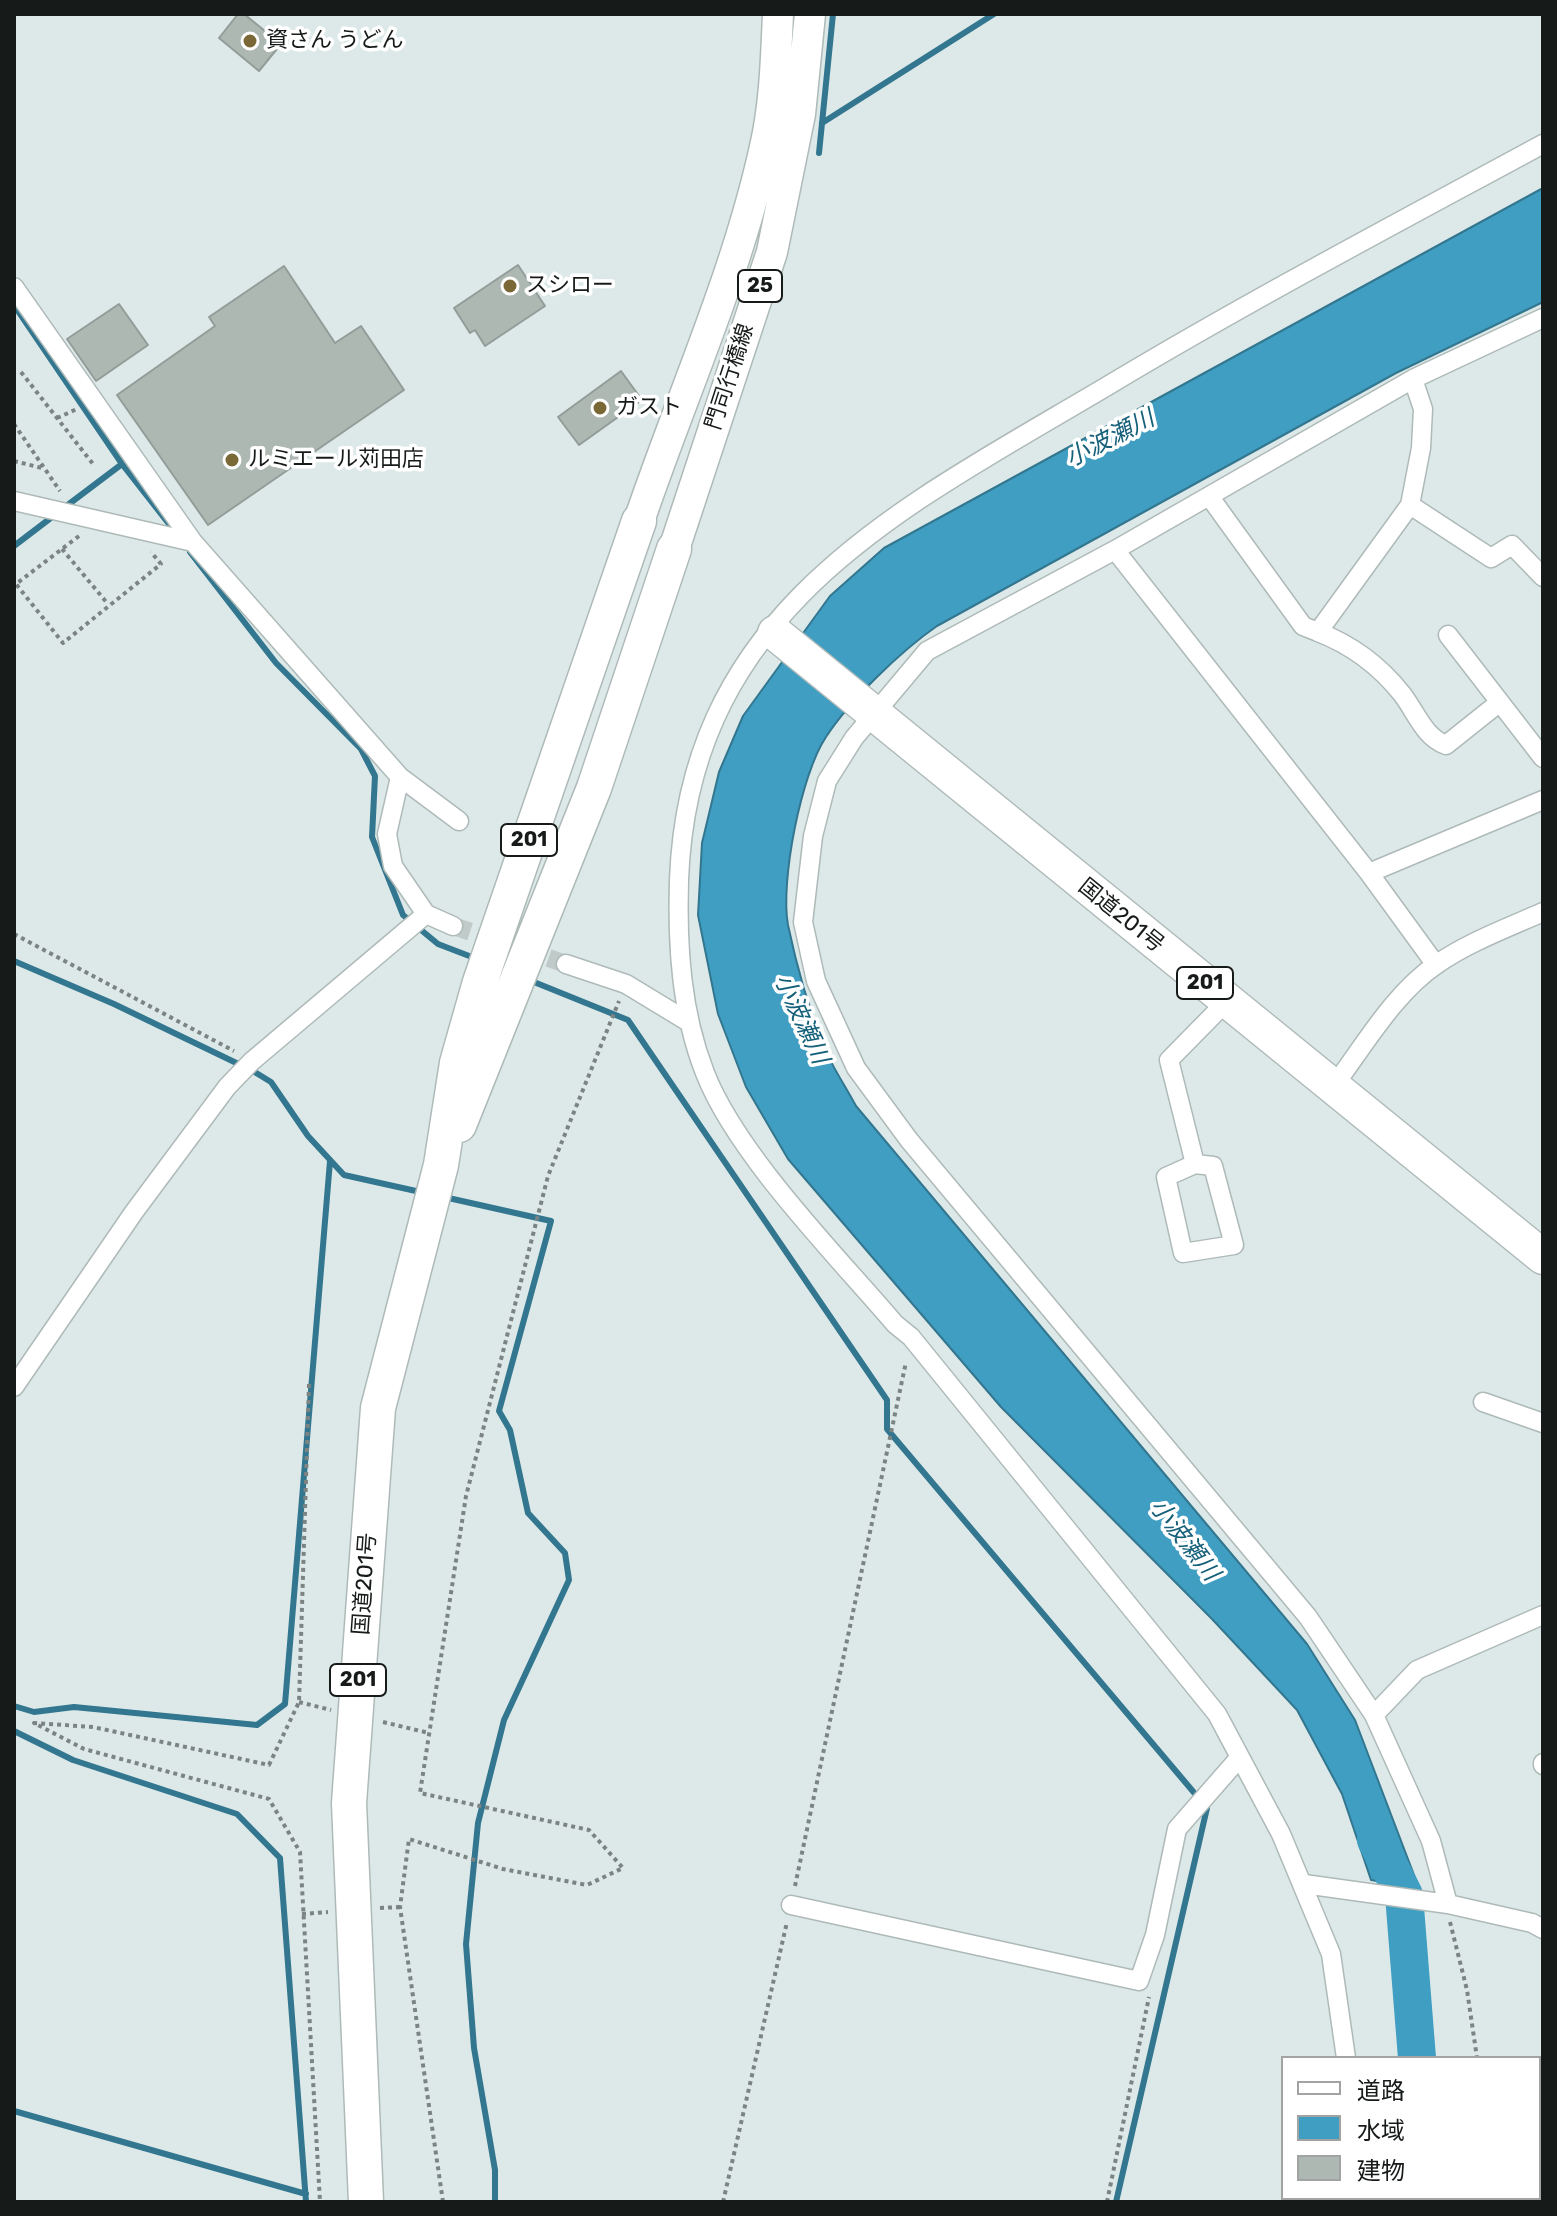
<!DOCTYPE html>
<meta charset="utf-8">
<style>
body{margin:0}
#map{position:relative;width:1557px;height:2216px;overflow:hidden;background:#dde9e8;font-family:Rubik,"Noto Sans JP",sans-serif}
canvas{display:block}
.frame{position:absolute;inset:0;border:16px solid #161a19;pointer-events:none}
.legend{position:absolute;left:1281px;top:2056px;width:260px;height:144px;box-sizing:border-box;background:#fff;border:2px solid #a2a3a3;margin:0;padding:10px 14px;list-style:none;font-size:24px;color:#161a19}
.legend li{display:flex;align-items:center;gap:16px;height:40px}
.legend b{width:40px;border:2px solid #a2a3a3}
</style>
<div id="map">
<canvas width="1557" height="2216"></canvas>
<div class="frame"></div>
<ul class="legend">
<li><b style="height:10px;background:#fff"></b>道路</li>
<li><b style="height:22px;background:#3f9ec2"></b>水域</li>
<li><b style="height:22px;background:#adb8b3"></b>建物</li>
</ul>
</div>
<script>
const ctx = document.querySelector('canvas').getContext('2d');
ctx.lineJoin = 'round';
function paint(path, color) { ctx.fillStyle = color; ctx.fill(path, 'evenodd'); }
function strokePath(path, color, width, dash) { ctx.strokeStyle = color; ctx.lineWidth = width; ctx.lineCap = dash ? 'butt' : 'round'; ctx.setLineDash(dash || []); ctx.stroke(path); }
function drawText(font, color, halo, rows, align = 'center') {
  ctx.font = font + ' Rubik,"Noto Sans JP",sans-serif'; ctx.lineWidth = 7; ctx.setLineDash([]); ctx.textBaseline = 'middle'; ctx.strokeStyle = halo; ctx.fillStyle = color; for (const [text, x, y, turn = 0] of rows) {
    ctx.save(); ctx.translate(x, y); ctx.rotate((+turn || 0) * Math.PI / 180); ctx.textAlign = isNaN(turn) ? turn : align; if (halo) ctx.strokeText(text, 0, 0); ctx.fillText(text, 0, 0); ctx.restore();
  }
}
const water = new Path2D(`
 M1543,188V302L1396,373L937,626C901,651 850,700 826,737C801,774 780,882 788,925C796,963 808,1006 822,1042C830,1064 845,1085 856,1106L1307,1644L1355,1720L1419,1888L1371,1880L1342,1794L1297,1710L1212,1619L1001,1407L788,1159L746,1087L718,1014L698,915L702,843L719,772L743,716L830,596L884,548Z`);
paint(water, '#3f9ec2');
strokePath(water, '#33768f', 2);
strokePath(new Path2D(`
 M822,123L994,14
 M819,153L833,14
 M14,305L122,464L65,507
 M122,464L176,533
 M14,546L56,514
 M190,552L276,663L361,749L375,776L372,837L403,915L438,944L477,959
 M14,961L114,1004L253,1071L271,1082L308,1136L344,1175L425,1193
 M529,980L628,1020L887,1400V1429L1207,1808L1116,2202
 M444,1197L551,1221L499,1411L510,1430L528,1513L565,1553L569,1580L504,1720L478,1823L466,1944L474,2048L495,2170V2202
 M14,1706L34,1712L74,1707L257,1725L285,1704L330,1161
 M14,1731L73,1760L237,1814L280,1858L306,2202
 M14,2111L306,2194`), '#33768f', 6);
strokePath(new Path2D(`
 M1376,1840L1404,1895L1417,2058
 M1429,2198V2202`), '#3f9ec2', 38);
const building = new Path2D(`
 M238,14H244L281,44L259,71L219,38Z
 M518,265L545,306L485,346L475,330L470,333L454,308Z
 M284,266L335,343L361,326L404,390L208,525L117,395L215,326L209,317Z
 M119,304L148,345L96,381L67,339Z
 M621,371L642,400L579,445L558,417Z`);
paint(building, '#adb8b3');
strokePath(building, '#929c98', 2);
strokePath(new Path2D(`
 M453,926L499,941
 M523,949L566,964`), '#bfcac9', 18, [18, 9]);
const street = new Path2D(`
 M14,287L193,542L400,777L459,821
 M1413,379L1423,409L1421,448L1410,505L1318,632C1352,645 1379,665 1402,694C1416,712 1424,737 1446,745L1500,702
 M1209,496L1303,626L1318,632
 M14,501L193,542
 M1410,505L1491,558L1512,545L1543,577
 M1115,550L1369,873L1436,965
 M1448,635L1543,758
 M400,777L387,834L393,866L426,914L453,926
 M1369,873L1543,800
 M566,964L626,984L687,1021
 M1333,1087C1364,1046 1394,993 1437,964C1469,942 1507,928 1543,912
 M1195,1164L1213,1166L1234,1245L1183,1253L1166,1177L1195,1164L1169,1060L1227,1001
 M14,1387L134,1212L227,1087L252,1061L426,914
 M1483,1402L1543,1423
 M1374,1715L1417,1670L1543,1615
 M1543,1763V1765
 M1304,1884L1448,1904L1532,1923L1543,1929
 M1448,1904L1431,1841L1374,1715L1308,1617L909,1140L856,1068L816,981L803,922L813,836L827,781L854,738L927,651L1115,550L1413,379L1543,318
 M791,1905L1139,1981L1155,1935L1177,1829L1240,1757
 M1346,2058L1331,1954L1281,1834L1217,1714L911,1337L895,1324C837,1256 737,1155 705,1073C681,1012 677,945 679,880C689,607 904,507 1109,385C1251,300 1397,223 1543,144
 M1358,2198V2202`);
const primary = new Path2D(`
 M639,521C681,397 737,275 765,147C775,104 776,58 778,14
 M674,549L772,252L800,114L810,14`);
const highway = new Path2D(`
 M775,633L1543,1257
 M459,1125L594,788L674,549
 M366,2202L349,1803L378,1408L441,1165L457,1063L480,982L639,521`);
strokePath(street, '#aebab8', 21);
strokePath(primary, '#aebab8', 33);
strokePath(highway, '#aebab8', 37);
strokePath(new Path2D(`
 M21,372L93,464
 M57,418L77,409
 M14,424L60,491
 M14,461L42,468
 M79,536L16,584L63,643L161,564L151,552
 M62,549L108,604
 M14,934L234,1051
 M309,1384L299,1702L269,1765L93,1727L34,1723L84,1749L269,1799L300,1852L320,2202
 M299,1702L331,1710
 M383,1722L429,1733
 M795,1886L906,1362
 M380,1908L400,1907
 M302,1914L328,1912
 M1450,1922L1467,1990L1477,2058
 M443,2202L400,1907L409,1839L503,1869L587,1885L623,1868L589,1830L420,1793L466,1496L548,1176L619,1001
 M723,2202L787,1922
 M1107,2202L1149,1997
 M1487,2202V2198`), '#7c8483', 4, [4, 4]);
strokePath(street, '#fff', 18);
strokePath(primary, '#fff', 30);
strokePath(highway, '#fff', 34);
for (const [x, y, r, color] of [
 [250,41,8,"#7a6836"],
 [510,286,8,"#7a6836"],
 [600,408,8,"#7a6836"],
 [232,460,8,"#7a6836"]
]) { const dot = new Path2D(); dot.arc(x, y, r, 0, 2 * Math.PI); ctx.fillStyle = color; ctx.fill(dot); strokePath(dot, '#fff', 3); }
for (const [x, y, w] of [
 [760,286,44],
 [529,840,56],
 [1205,983,56],
 [358,1680,56]
]) { const box = new Path2D(); box.roundRect(x - w / 2, y - 16, w, 32, 6); ctx.fillStyle = '#fff'; ctx.fill(box); strokePath(box, '#161a19', 2); }
drawText('bold 20px', '#161a19', null, [
 ["25",760,286],
 ["201",529,840],
 ["201",1205,983],
 ["201",358,1680]
]);
drawText('22px', '#161a19', '#fff', [
 ["資さん うどん",266,41],
 ["スシロー",526,286],
 ["ガスト",616,408],
 ["ルミエール苅田店",248,460]
], 'left');
drawText('22px', '#161a19', '#fff', [
 ["門司行橋線",730,377,-72],
 ["国道201号",1121,916,39],
 ["国道201号",365,1584,-86]
]);
drawText('italic 24px', '#16607a', '#fff', [
 ["小波瀬川",1110,439,-27],
 ["小波瀬川",801,1019,65],
 ["小波瀬川",1184,1540,52]
]);
</script>
